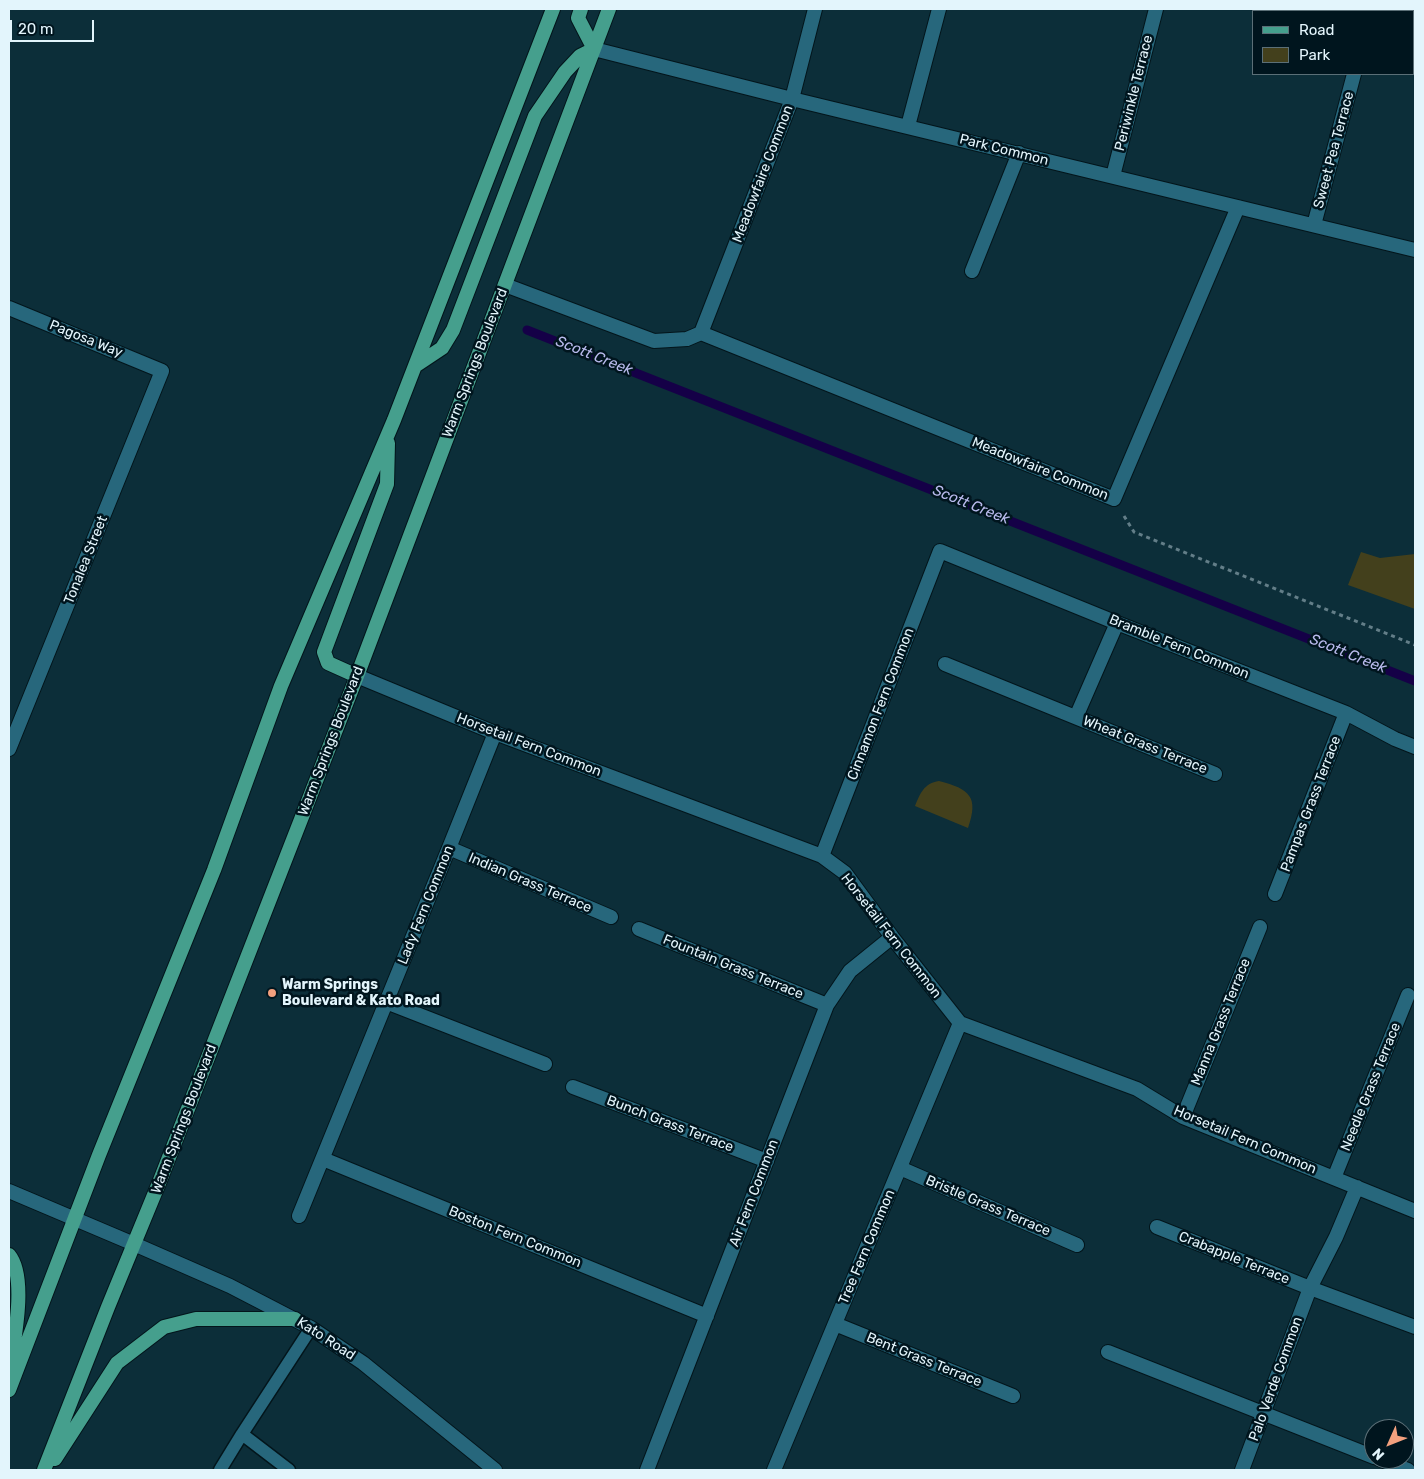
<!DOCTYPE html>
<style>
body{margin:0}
#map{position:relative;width:1424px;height:1479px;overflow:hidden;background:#0c2e39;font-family:Rubik,sans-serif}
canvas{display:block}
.frame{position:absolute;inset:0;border:10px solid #e3f5fc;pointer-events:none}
.legend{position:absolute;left:1252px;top:10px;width:162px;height:65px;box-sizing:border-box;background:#00151e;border:1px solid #5b6f77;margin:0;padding:6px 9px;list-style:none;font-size:15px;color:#e3f5fc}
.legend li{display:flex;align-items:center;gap:10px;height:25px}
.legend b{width:25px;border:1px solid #5b6f77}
.north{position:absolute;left:1364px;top:1419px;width:50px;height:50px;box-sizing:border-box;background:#00151e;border:1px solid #5b6f77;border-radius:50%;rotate:226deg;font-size:14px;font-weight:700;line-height:20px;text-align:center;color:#e3f5fc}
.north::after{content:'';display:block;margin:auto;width:18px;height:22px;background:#f2a07e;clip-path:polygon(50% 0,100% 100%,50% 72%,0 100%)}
.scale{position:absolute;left:10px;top:20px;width:84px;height:22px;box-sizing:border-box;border:2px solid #e3f5fc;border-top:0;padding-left:6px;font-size:15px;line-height:18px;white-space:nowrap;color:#e3f5fc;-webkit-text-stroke:4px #00151e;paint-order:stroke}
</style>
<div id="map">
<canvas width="1424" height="1479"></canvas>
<div class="frame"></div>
<ul class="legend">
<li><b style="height:6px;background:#459f8d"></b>Road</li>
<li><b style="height:14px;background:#43401c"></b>Park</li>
</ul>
<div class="north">N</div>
<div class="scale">20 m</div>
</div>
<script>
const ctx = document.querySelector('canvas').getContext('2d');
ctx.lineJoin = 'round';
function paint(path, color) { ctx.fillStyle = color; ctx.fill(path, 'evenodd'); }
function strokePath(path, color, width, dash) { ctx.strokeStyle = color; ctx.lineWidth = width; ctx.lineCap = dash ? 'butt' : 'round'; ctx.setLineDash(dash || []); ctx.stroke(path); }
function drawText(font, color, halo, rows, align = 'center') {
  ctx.font = font + ' Rubik,sans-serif'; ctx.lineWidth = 5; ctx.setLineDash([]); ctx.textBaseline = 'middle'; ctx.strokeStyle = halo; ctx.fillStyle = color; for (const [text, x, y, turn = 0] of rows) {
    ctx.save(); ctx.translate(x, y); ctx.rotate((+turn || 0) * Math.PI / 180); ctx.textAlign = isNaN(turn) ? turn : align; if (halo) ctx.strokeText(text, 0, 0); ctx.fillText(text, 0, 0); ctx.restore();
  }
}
paint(new Path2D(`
 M1361,552L1380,558L1415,554V609L1348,585Z
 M939,781C970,789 979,797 968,828L915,806C920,794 924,783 939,781Z`), '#43401c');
strokePath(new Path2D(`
 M527,330L1415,681`), '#150047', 9);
const service = new Path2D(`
 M220,1470L242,1434
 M289,1470L242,1434L311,1328`);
const minor = new Path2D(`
 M594,49L792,99L1415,250
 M908,126L939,9
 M1113,176L1156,9
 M1314,225L1354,74
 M972,271L1019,153
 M505,285L654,341L687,339L701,333L1114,499L1238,207
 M9,308L162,371L9,749
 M701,333L792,99L815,9
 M945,664L1215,774
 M357,676L495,733L822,856L845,873L892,937L960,1023L1137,1089L1183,1117L1415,1211
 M1076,717L1117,623
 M449,848L611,917
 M822,856L940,551L1117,623L1346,713L1395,739L1415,747
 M1275,894L1346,713
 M639,929L827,1005
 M386,1002L545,1064
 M573,1087L767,1161
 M1183,1117L1260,927
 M323,1159L707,1316
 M900,1168L1077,1245
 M1334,1178L1408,995
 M299,1216L449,848L495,733
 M1157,1227L1310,1288L1415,1327
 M835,1324L1013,1396
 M1108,1352L1374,1457
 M1379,1459L1408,1470
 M647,1470L827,1005L850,971L892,937
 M774,1470L960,1023
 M1242,1470L1310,1288L1336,1237L1357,1187`);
const tertiary = new Path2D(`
 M134,1244L230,1286L311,1328L363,1363L495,1470`);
const secondary = new Path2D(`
 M9,1191L134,1244`);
const primary = new Path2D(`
 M415,366L442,348L453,330L535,116L565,72L580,56L594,49L578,18L581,9
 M357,676L328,663L324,652L387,484L388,443
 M9,1255C28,1278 13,1345 9,1374
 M9,1390L99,1155L214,870L281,686L394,420L553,9
 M55,1459L117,1363L164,1327L196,1319H295
 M44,1470L108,1307L159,1183L357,676L609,9`);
strokePath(service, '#03151b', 15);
strokePath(minor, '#03151b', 16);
strokePath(tertiary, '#03151b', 16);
strokePath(secondary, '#03151b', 16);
strokePath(primary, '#03151b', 16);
strokePath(new Path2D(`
 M1124,516L1134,532L1415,645`), '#637e88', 3, [4, 4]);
strokePath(service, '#27677c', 12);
strokePath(minor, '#27677c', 14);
strokePath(tertiary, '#27677c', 14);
strokePath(secondary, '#27677c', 14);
strokePath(primary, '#459f8d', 14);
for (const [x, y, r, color] of [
 [272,993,5,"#f2a07e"]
]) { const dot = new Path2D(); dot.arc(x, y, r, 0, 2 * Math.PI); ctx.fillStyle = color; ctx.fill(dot); strokePath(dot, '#00151e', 2); }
drawText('14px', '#e3f5fc', '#00151e', [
 ["Periwinkle Terrace",1134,93,-76],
 ["Park Common",1004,150,14],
 ["Sweet Pea Terrace",1334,150,-75],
 ["Meadowfaire Common",763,174,-69],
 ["Pagosa Way",86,339,22],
 ["Warm Springs Boulevard",475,363,-69],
 ["Meadowfaire Common",1040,469,22],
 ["Tonalea Street",86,560,-68],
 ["Bramble Fern Common",1179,647,22],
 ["Cinnamon Fern Common",881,704,-69],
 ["Warm Springs Boulevard",331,741,-69],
 ["Horsetail Fern Common",529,745,21],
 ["Wheat Grass Terrace",1145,745,22],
 ["Pampas Grass Terrace",1311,804,-69],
 ["Indian Grass Terrace",530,883,23],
 ["Lady Fern Common",426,905,-68],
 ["Horsetail Fern Common",891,936,52],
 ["Fountain Grass Terrace",733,967,22],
 ["Manna Grass Terrace",1221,1022,-68],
 ["Needle Grass Terrace",1371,1087,-68],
 ["Warm Springs Boulevard",184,1119,-69],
 ["Bunch Grass Terrace",670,1124,21],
 ["Horsetail Fern Common",1245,1140,23],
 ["Air Fern Common",754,1193,-69],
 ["Bristle Grass Terrace",988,1206,23],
 ["Boston Fern Common",515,1237,22],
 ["Tree Fern Common",867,1247,-67],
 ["Crabapple Terrace",1234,1258,22],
 ["Kato Road",326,1339,33],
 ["Bent Grass Terrace",924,1360,22],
 ["Palo Verde Common",1276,1379,-70]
]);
drawText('bold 14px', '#e3f5fc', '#00151e', [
 ["Warm Springs",282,985],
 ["Boulevard & Kato Road",282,1001]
], 'left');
drawText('italic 15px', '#b8baec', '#00151e', [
 ["Scott Creek",594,356,22],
 ["Scott Creek",971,505,22],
 ["Scott Creek",1348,654,22]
]);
</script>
